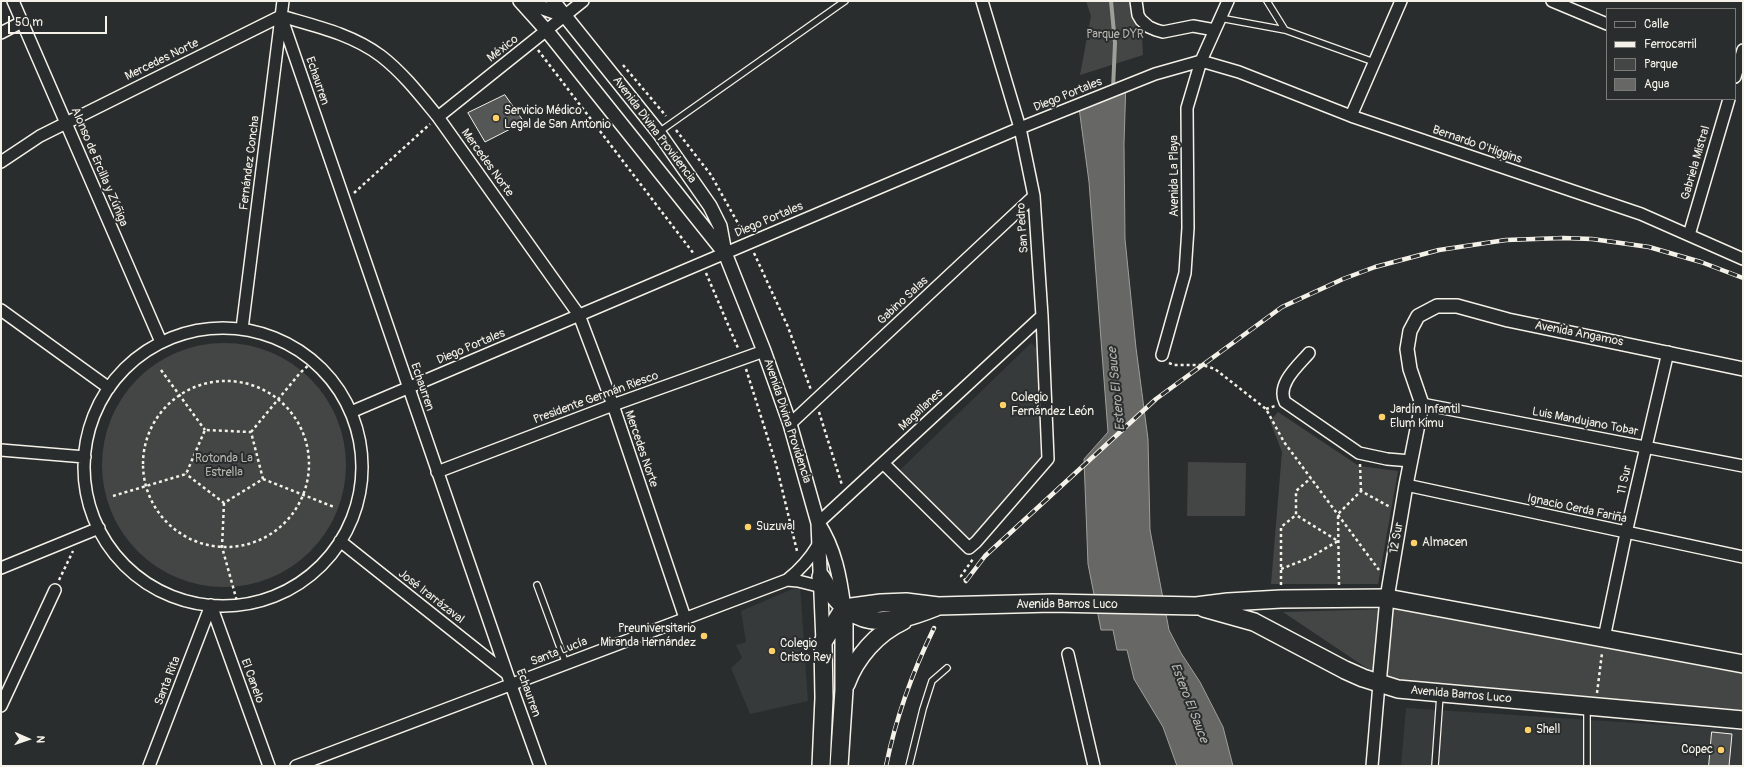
<!DOCTYPE html>
<meta charset="utf-8">
<style>
body{margin:0}
#map{position:relative;width:1744px;height:767px;overflow:hidden;background:#2a2d2e;font-family:Pangolin,sans-serif}
canvas{display:block}
.frame{position:absolute;inset:0;border:2px solid #f4f1e8;pointer-events:none}
.legend{position:absolute;left:1606px;top:8px;width:130px;height:92px;box-sizing:border-box;background:#2a2d2e;border:1px solid #7b7b78;margin:0;padding:5px 7px;list-style:none;font-size:12px;color:#f4f1e8}
.legend li{display:flex;align-items:center;gap:8px;height:20px}
.legend b{width:20px;border:1px solid #7b7b78}
.north{position:absolute;left:8px;top:719px;width:40px;height:40px;-webkit-text-stroke:3px #2a2d2e;paint-order:stroke;rotate:92deg;font-size:11px;font-weight:700;line-height:16px;text-align:center;color:#f4f1e8}
.north::after{content:'';display:block;margin:auto;width:14px;height:18px;background:#f4f1e8;clip-path:polygon(50% 0,100% 100%,50% 72%,0 100%)}
.scale{position:absolute;left:8px;top:16px;width:99px;height:18px;box-sizing:border-box;border:2px solid #f4f1e8;border-top:0;padding-left:5px;font-size:12px;line-height:14px;white-space:nowrap;color:#f4f1e8;-webkit-text-stroke:3px #2a2d2e;paint-order:stroke}
</style>
<div id="map">
<canvas width="1744" height="767"></canvas>
<div class="frame"></div>
<ul class="legend">
<li><b style="height:5px;background:#2a2d2e"></b>Calle</li>
<li><b style="height:5px;background:#f4f1e8"></b>Ferrocarril</li>
<li><b style="height:11px;background:#444645"></b>Parque</li>
<li><b style="height:11px;background:#676866"></b>Agua</li>
</ul>
<div class="north">N</div>
<div class="scale">50 m</div>
</div>
<script>
const ctx = document.querySelector('canvas').getContext('2d');
ctx.lineJoin = 'round';
function paint(path, color) { ctx.fillStyle = color; ctx.fill(path, 'evenodd'); }
function strokePath(path, color, width, dash) { ctx.strokeStyle = color; ctx.lineWidth = width; ctx.lineCap = dash ? 'butt' : 'round'; ctx.setLineDash(dash || []); ctx.stroke(path); }
function drawText(font, color, halo, rows, align = 'center') {
  ctx.font = font + ' Pangolin,sans-serif'; ctx.lineWidth = 4; ctx.setLineDash([]); ctx.textBaseline = 'middle'; ctx.strokeStyle = halo; ctx.fillStyle = color; for (const [text, x, y, turn = 0] of rows) {
    ctx.save(); ctx.translate(x, y); ctx.rotate((+turn || 0) * Math.PI / 180); ctx.textAlign = isNaN(turn) ? turn : align; if (halo) ctx.strokeText(text, 0, 0); ctx.fillText(text, 0, 0); ctx.restore();
  }
}
paint(new Path2D(`
 M1031,343L1039,351L1040,458L969,548L898,472Z
 M800,586L808,701L750,714L731,668L742,658L736,645L746,642L741,611Z
 M1406,708L1743,730V766H1401Z`), '#373a3a');
paint(new Path2D(`
 M1086,1H1140L1143,55L1080,75L1091,16Z
 M102 465a122 122 0 1 1 244 0a122 122 0 1 1-244 0Z
 M1278,412L1359,466L1398,471L1378,584H1271L1282,452L1270,421Z
 M1188,462L1246,463L1245,516H1187Z
 M1393,609L1743,674V710L1407,682L1371,671L1283,612Z`), '#444645');
const water = new Path2D(`
 M1126,80L1124,144L1125,239L1136,348L1148,439L1150,530L1169,630L1181,653L1200,682L1223,727L1233,766H1177L1163,727L1134,679L1127,650H1117L1113,630H1101L1088,564L1084,459L1108,432L1089,182L1078,100Z`);
paint(water, '#676866');
strokePath(water, '#9f9f9a', 1);
strokePath(new Path2D(`
 M1111,1L1115,43L1113,89`), '#9f9f9a', 4);
const building = new Path2D(`
 M505,95L524,122L485,142L468,113Z
 M1712,732L1732,734L1729,766H1709Z`);
paint(building, '#555756');
strokePath(building, '#f4f1e8', 1);
const service = new Path2D(`
 M1220,18L1285,30L1267,1
 M1285,30L1374,62
 M659,132L845,1
 M537,585L566,664
 M909,766L923,709L932,681L947,668
 M1435,766L1440,695
 M1587,766V708`);
const minor = new Path2D(`
 M13,1L161,342
 M1136,1L1138,15L1141,20L1149,27L1156,30L1163,32L1193,26L1215,30
 M1552,1L1607,24
 M281,16L511,685L540,766
 M1,33L22,22
 M1201,61L1239,72L1351,116L1641,214L1743,259
 M1735,77L1743,50
 M1351,116L1401,1
 M438,117L583,1
 M1,162L40,136L66,123L281,16C315,26 352,34 381,56C403,73 420,95 438,117L579,315L613,405L685,618
 M1689,235L1729,99
 M1,310L109,388
 M84 467a139 139 0 1 1 278 0a139 139 0 1 1-278 0Z
 M242,329L283,1
 M1309,353C1299,365 1276,384 1285,402L1359,453L1387,459L1411,461
 M1162,355L1185,273L1188,228L1187,108L1201,61L1228,1
 M1422,404L1743,466
 M351,412L1020,128L1155,74L1201,61
 M790,424L1034,196
 M1,450L85,457
 M883,463L969,548L976,542L1048,459L1042,316L1034,196L1020,128L982,1
 M437,472L613,405L764,351
 M1406,485L1743,557
 M818,523L1042,316
 M340,541L506,673
 M1,568L99,528
 M787,580L798,581L822,587
 M211,605L269,766
 M1604,638L1626,533L1668,352
 M1068,654L1094,766
 M1,706L55,590
 M149,766L211,605
 M296,766L787,580C801,569 809,560 818,545
 M1372,766L1379,684`);
const tertiary = new Path2D(`
 M520,1L547,31L723,251
 M523,1L565,16
 M553,1L659,133L710,206L720,226L725,253L764,351L790,424L818,523L823,642
 M818,523C835,549 840,577 844,608
 M1379,684L1387,598L1406,485L1422,404L1410,369L1407,349L1410,331L1418,316L1437,306H1457L1508,320L1743,369`);
const primary = new Path2D(`
 M821,577C851,630 884,628 936,607
 M844,608L881,603L906,602L938,606L1052,603L1196,606L1228,602L1281,599L1387,598L1743,664
 M1204,608L1254,622L1345,670L1363,678L1398,689L1743,720
 M846,684C856,657 877,633 903,621
 M821,766L824,698L823,642L844,608
 M839,766L844,690V608`);
strokePath(service, '#f4f1e8', 8);
strokePath(minor, '#f4f1e8', 14);
strokePath(tertiary, '#f4f1e8', 16);
strokePath(primary, '#f4f1e8', 20);
strokePath(new Path2D(`
 M538,50L694,254
 M623,65L666,116
 M676,130L711,175L744,234
 M354,193L430,124
 M754,253L788,327L811,390
 M706,273L738,348
 M1169,363L1174,365H1202L1215,369L1266,409L1284,442L1379,570
 M746,369L776,464L797,551L799,552
 M161,370L205,430
 M143 464a83 83 0 1 1 166 0a83 83 0 1 1-166 0Z
 M1266,409L1275,406
 M819,412L842,485
 M251,432L300,373L313,361
 M1360,464L1361,491
 M263,479L334,507
 M113,496L186,474L205,430L251,432L263,479L224,503L186,474
 M224,503L222,547L238,605
 M1281,569L1309,558L1338,541L1296,515
 M59,580L73,551
 M966,581L961,576L973,559
 M1281,585V527L1296,515V491L1311,478
 M1339,585L1338,514L1361,491L1390,507
 M1597,693L1602,653`), '#f4f1e8', 2.5, [3, 3]);
strokePath(service, '#2a2d2e', 5.5);
strokePath(minor, '#2a2d2e', 11);
strokePath(tertiary, '#2a2d2e', 13);
strokePath(primary, '#2a2d2e', 17);
const rail = new Path2D(`
 M966,581L985,556L1156,399L1282,307L1343,279L1375,267L1439,250L1506,240L1563,238L1592,239L1649,247L1701,262L1743,278
 M886,766C896,717 912,673 934,628`);
strokePath(rail, '#f4f1e8', 4.5);
strokePath(rail, '#2a2d2e', 3, [9]);
for (const [x, y, r, color] of [
 [496,118,4,"#ffd166"],
 [1003,405,4,"#ffd166"],
 [1382,417,4,"#ffd166"],
 [748,527,4,"#ffd166"],
 [1414,543,4,"#ffd166"],
 [704,636,4,"#ffd166"],
 [772,651,4,"#ffd166"],
 [1528,730,4,"#ffd166"],
 [1721,750,4,"#ffd166"]
]) { const dot = new Path2D(); dot.arc(x, y, r, 0, 2 * Math.PI); ctx.fillStyle = color; ctx.fill(dot); strokePath(dot, '#2a2d2e', 1.5); }
drawText('12px', '#b6b5af', '#2a2d2e', [
 ["Parque DYR",1115,35],
 ["Rotonda La",224,459],
 ["Estrella",224,473]
]);
drawText('12px', '#f4f1e8', '#2a2d2e', [
 ["México",503,49,-38],
 ["Mercedes Norte",162,60,-26],
 ["Echaurren",317,81,71],
 ["Diego Portales",1068,95,-22],
 ["Avenida Divina Providencia",654,130,53],
 ["Bernardo O'Higgins",1477,145,19],
 ["Fernández Concha",250,163,-83],
 ["Mercedes Norte",487,163,54],
 ["Gabriela Mistral",1696,163,-74],
 ["Alonso de Ercilla y Zúñiga",99,167,67],
 ["Avenida La Playa",1175,176,-90],
 ["Diego Portales",769,220,-23],
 ["San Pedro",1023,228,-94],
 ["Gabino Salas",903,301,-43],
 ["Avenida Angamos",1579,334,11],
 ["Diego Portales",471,347,-23],
 ["Echaurren",422,387,71],
 ["Presidente Germán Riesco",596,398,-20],
 ["Magallanes",921,410,-43],
 ["Avenida Divina Providencia",787,421,72],
 ["Luis Mandujano Tobar",1585,422,11],
 ["Mercedes Norte",641,449,71],
 ["11 Sur",1625,480,-77],
 ["Ignacio Cerda Fariña",1577,509,12],
 ["12 Sur",1397,538,-80],
 ["José Irarrázaval",431,597,38],
 ["Avenida Barros Luco",1067,605],
 ["Santa Lucía",559,652,-21],
 ["Santa Rita",168,681,-69],
 ["El Canelo",252,681,70],
 ["Echaurren",528,693,70],
 ["Avenida Barros Luco",1461,695,5]
]);
drawText('12px', '#f4f1e8', '#2a2d2e', [
 ["Servicio Médico",504,111],
 ["Legal de San Antonio",504,125],
 ["Colegio",1011,398],
 ["Fernández León",1011,412],
 ["Jardín Infantil",1390,410],
 ["Elum Kimu",1390,424],
 ["Suzuval",756,527],
 ["Almacen",1422,543],
 ["Preuniversitario",696,629,"right"],
 ["Miranda Hernández",696,643,"right"],
 ["Colegio",780,644],
 ["Cristo Rey",780,658],
 ["Shell",1536,730],
 ["Copec",1713,750,"right"]
], 'left');
drawText('italic 13px', '#b5b3ae', '#2a2d2e', [
 ["Estero El Sauce",1117,389,-96],
 ["Estero El Sauce",1189,703,69]
]);
</script>
